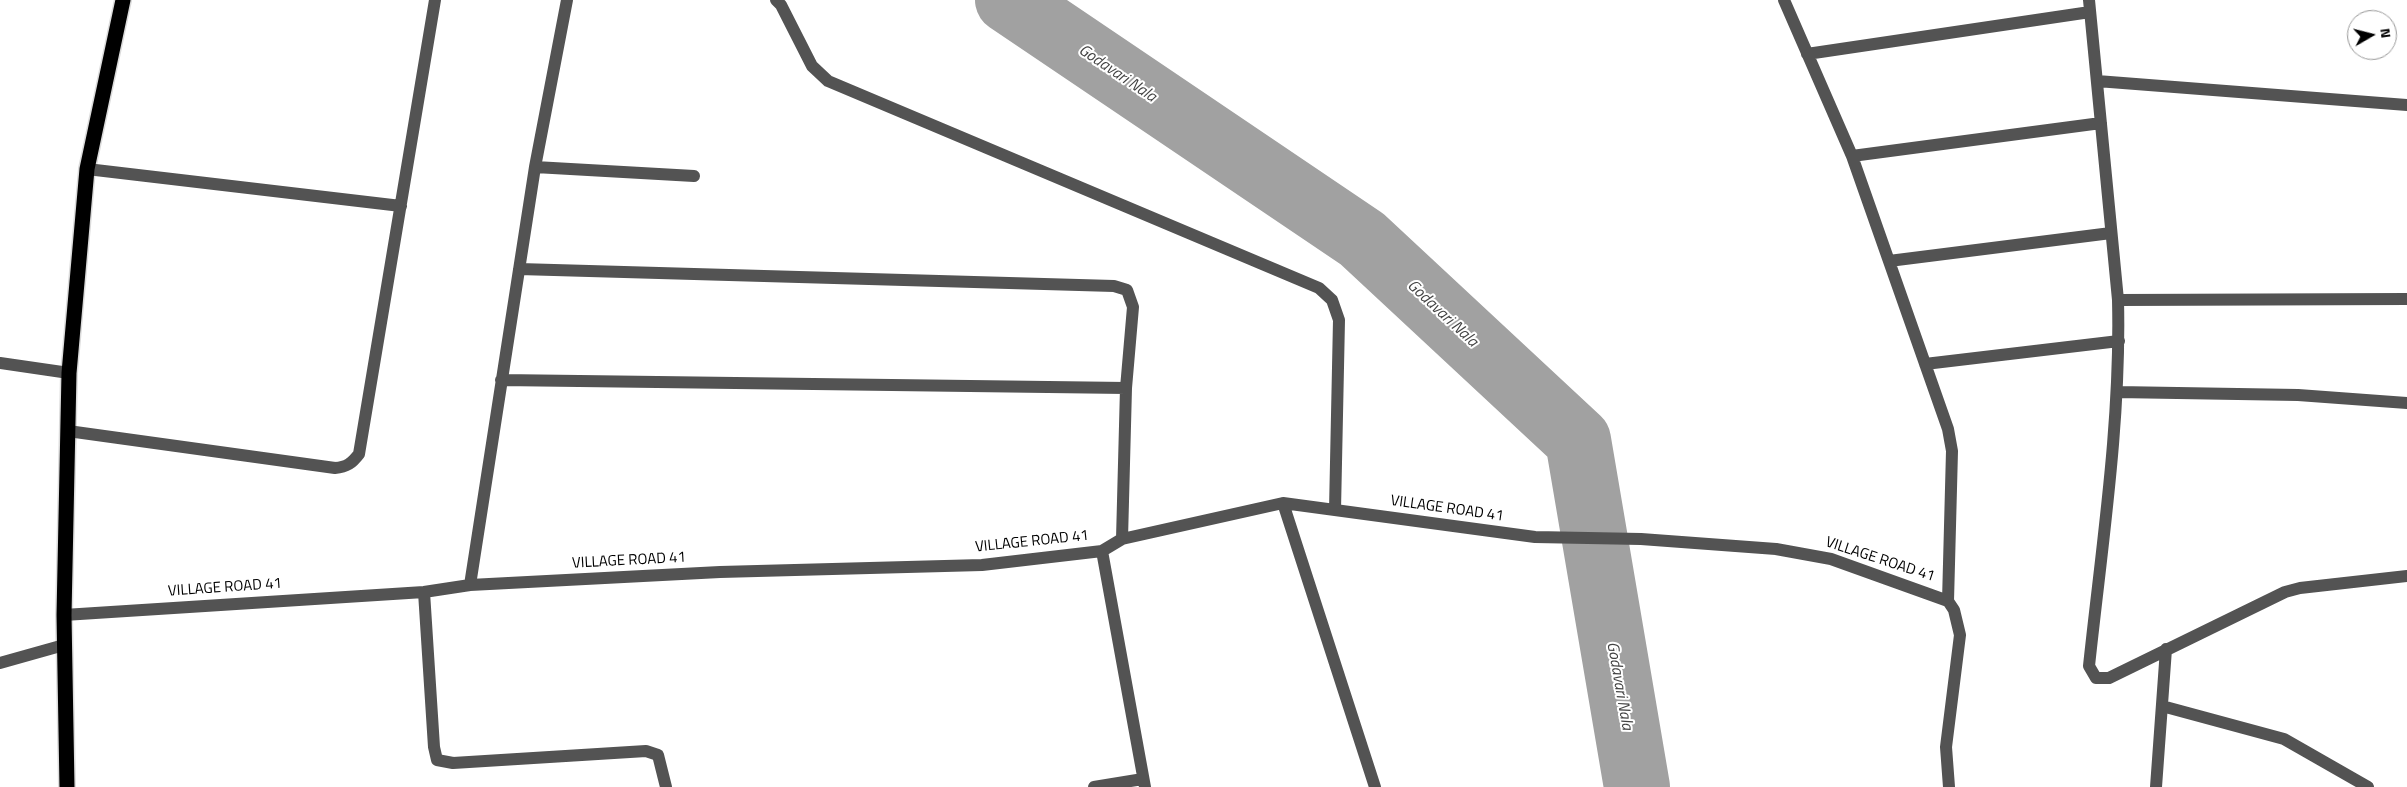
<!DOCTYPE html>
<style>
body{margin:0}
#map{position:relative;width:2407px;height:787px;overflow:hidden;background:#fff;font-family:"Titillium Web",sans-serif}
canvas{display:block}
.north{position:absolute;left:2347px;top:10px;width:50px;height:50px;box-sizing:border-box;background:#fff;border:1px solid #999;border-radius:50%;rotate:82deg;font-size:14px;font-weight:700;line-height:20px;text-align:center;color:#000}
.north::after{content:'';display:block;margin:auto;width:18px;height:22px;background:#000;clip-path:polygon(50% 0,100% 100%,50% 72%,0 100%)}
</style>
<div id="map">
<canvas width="2407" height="787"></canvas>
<div class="north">N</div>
</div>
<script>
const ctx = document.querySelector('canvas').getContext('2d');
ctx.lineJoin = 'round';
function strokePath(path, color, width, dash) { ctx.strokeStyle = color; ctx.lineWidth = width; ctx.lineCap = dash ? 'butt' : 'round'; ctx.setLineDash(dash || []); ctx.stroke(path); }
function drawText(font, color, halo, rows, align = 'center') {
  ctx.font = font + ' "Titillium Web",sans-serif'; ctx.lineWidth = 4; ctx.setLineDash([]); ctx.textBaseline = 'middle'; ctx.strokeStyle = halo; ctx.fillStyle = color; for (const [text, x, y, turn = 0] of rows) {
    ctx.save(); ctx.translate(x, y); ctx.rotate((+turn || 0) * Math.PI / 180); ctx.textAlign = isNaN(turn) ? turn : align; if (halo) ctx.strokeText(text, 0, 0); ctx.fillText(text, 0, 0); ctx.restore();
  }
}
strokePath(new Path2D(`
 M1008,0L1362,239L1578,440L1637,787`), '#a1a1a1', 66);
const highway = new Path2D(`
 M67,787L64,615L69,373L87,169L123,0`);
strokePath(highway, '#dbdbdb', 18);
strokePath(new Path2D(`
 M776,0L781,5L812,66L828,81L1319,288L1332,300L1339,320L1335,510
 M1784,0L1852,156L1948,429L1952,451L1948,601
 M2089,0L2118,300C2121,422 2102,544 2089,666L2096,678H2109L2285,592L2300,588L2407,576
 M1807,54L2090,12
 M2097,81L2407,105
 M1852,156L2101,123
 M535,167L694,176
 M87,169L401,206
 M1889,261L2111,233
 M519,269L1114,286L1127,290L1133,307L1126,388L1122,539
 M2118,300L2407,299
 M0,363L69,373
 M1925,364L2119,341
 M501,380L1126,388
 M2117,392L2298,395L2407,403
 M68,431L335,468C347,467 352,463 359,454L435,0
 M1283,503L1375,787
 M1102,551L1145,787
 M470,585L535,167L567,0
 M424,592L434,747L437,760L453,763L646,751L658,755L666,787
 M64,615L424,592L470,585L720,572L982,565L1102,551L1122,539L1283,503L1535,537L1641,539L1776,549L1831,559L1948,601L1954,610L1960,635L1946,747L1949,787
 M0,663L64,645
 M2162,706L2284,739L2368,787
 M1094,787L1143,779
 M2156,787L2166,649`), '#535353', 12);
strokePath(highway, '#000', 15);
drawText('15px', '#000', '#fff', [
 ["VILLAGE ROAD 41",1447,509,8],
 ["VILLAGE ROAD 41",1032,542,-6],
 ["VILLAGE ROAD 41",1880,560,18],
 ["VILLAGE ROAD 41",629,561,-3],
 ["VILLAGE ROAD 41",225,588,-4]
]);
drawText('italic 16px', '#424242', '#fff', [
 ["Godavari Nala",1117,74,34],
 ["Godavari Nala",1442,314,43],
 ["Godavari Nala",1619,686,80]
]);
</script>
